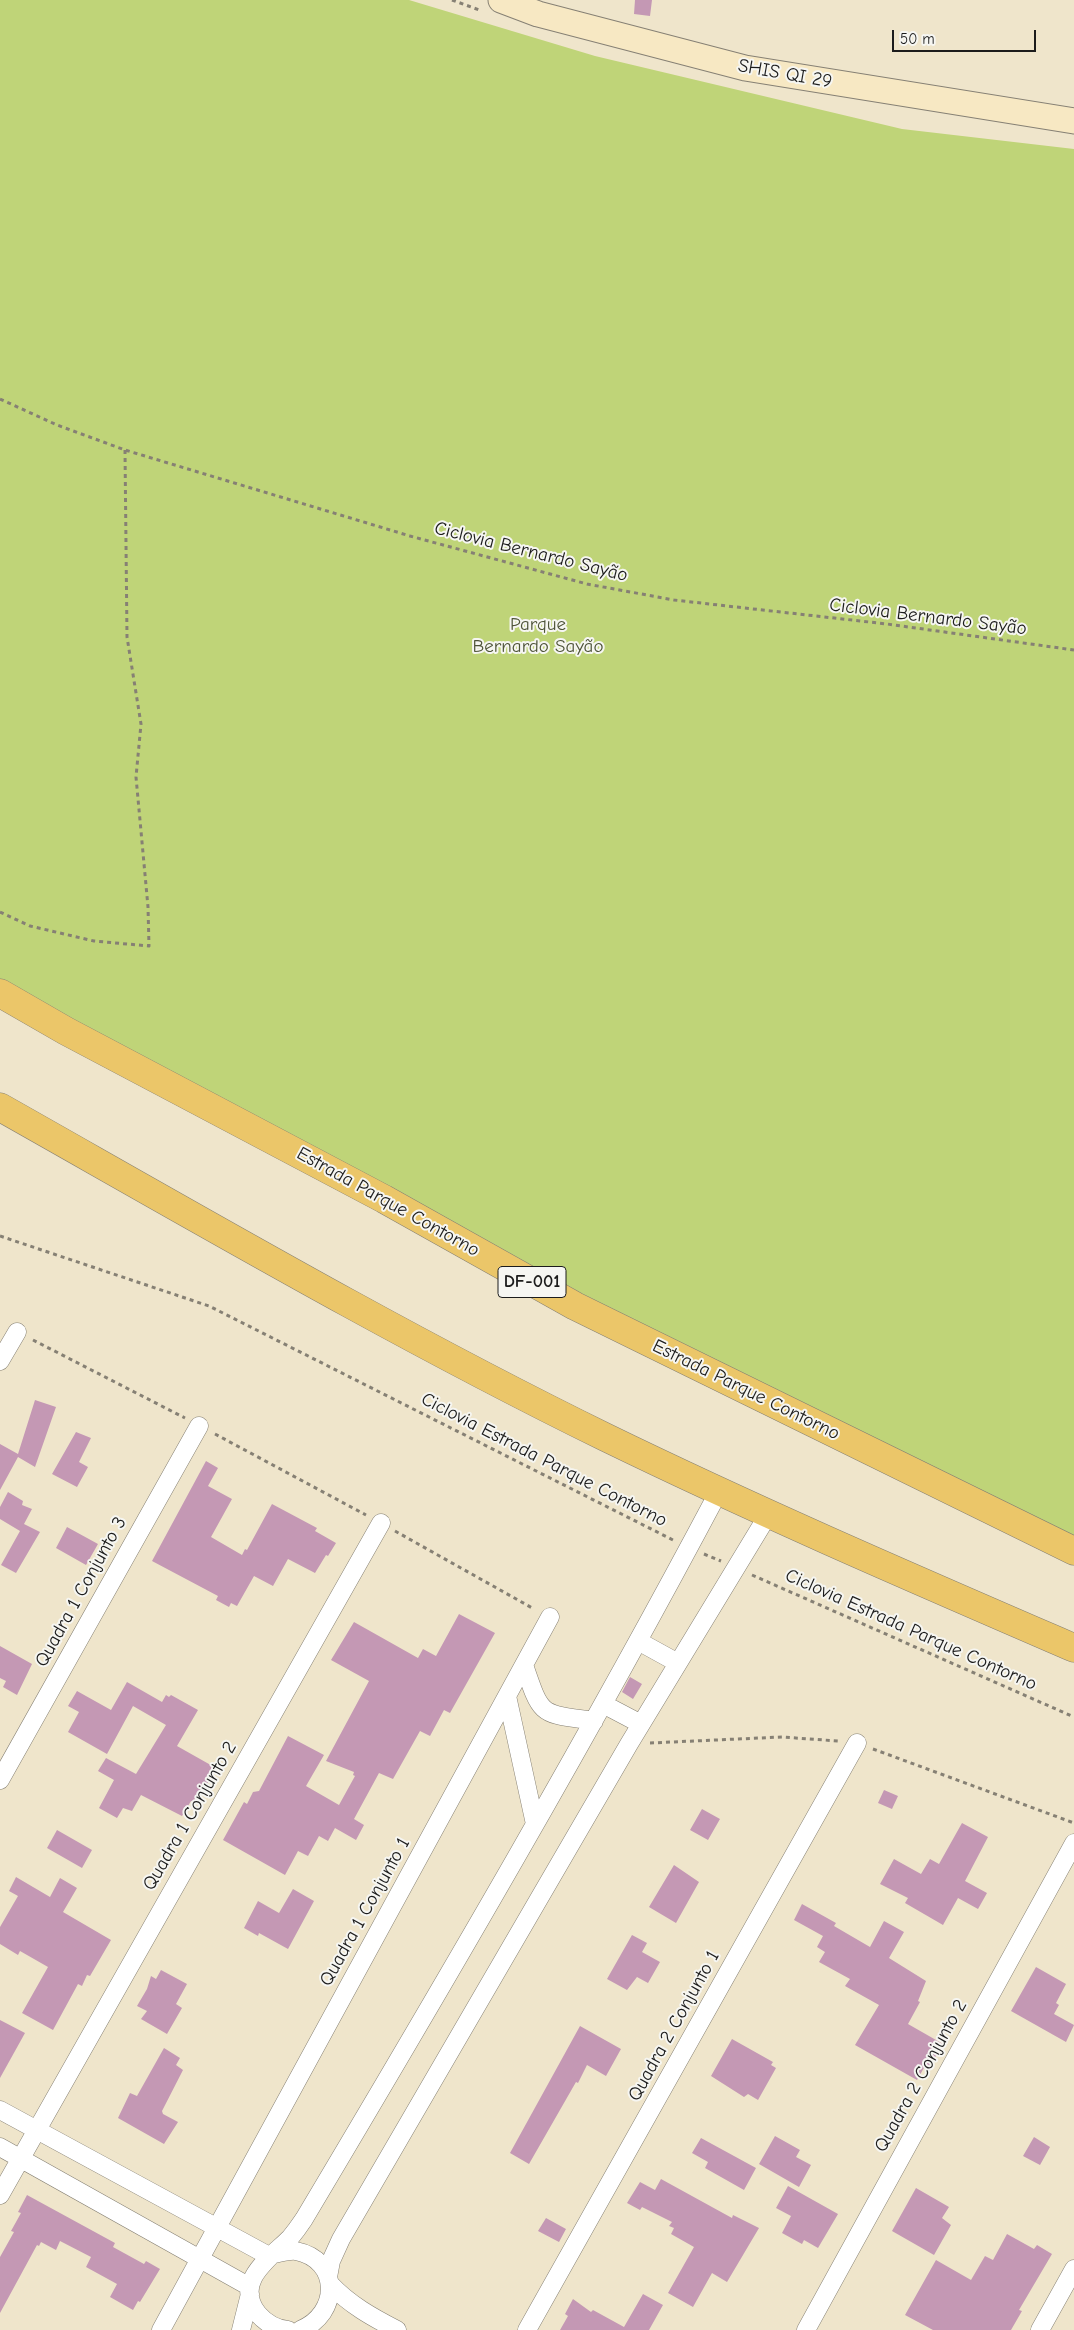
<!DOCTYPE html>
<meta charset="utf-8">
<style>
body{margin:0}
#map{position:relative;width:1074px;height:2330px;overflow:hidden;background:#efe5cb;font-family:"Comic Neue",sans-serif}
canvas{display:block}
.scale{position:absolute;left:892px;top:30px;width:144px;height:22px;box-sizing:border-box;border:2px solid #1c1c1c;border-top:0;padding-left:6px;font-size:15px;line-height:18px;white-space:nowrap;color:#1c1c1c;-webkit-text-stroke:4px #f6f6f2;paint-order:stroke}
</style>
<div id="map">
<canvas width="1074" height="2330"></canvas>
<div class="scale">50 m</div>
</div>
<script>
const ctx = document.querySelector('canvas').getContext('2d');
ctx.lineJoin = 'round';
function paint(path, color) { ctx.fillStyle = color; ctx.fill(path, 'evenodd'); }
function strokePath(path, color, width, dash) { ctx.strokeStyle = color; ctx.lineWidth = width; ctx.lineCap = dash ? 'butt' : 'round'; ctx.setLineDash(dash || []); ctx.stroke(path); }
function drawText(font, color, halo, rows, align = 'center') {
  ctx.font = font + ' "Comic Neue",sans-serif'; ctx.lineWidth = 4; ctx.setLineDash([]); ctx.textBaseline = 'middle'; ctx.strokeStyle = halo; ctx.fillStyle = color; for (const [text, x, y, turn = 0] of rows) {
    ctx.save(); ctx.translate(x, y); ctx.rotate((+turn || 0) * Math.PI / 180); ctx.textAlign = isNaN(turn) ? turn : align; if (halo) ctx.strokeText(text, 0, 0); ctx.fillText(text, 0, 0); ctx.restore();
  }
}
paint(new Path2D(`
 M0,0H409L595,56L902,129L1074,149V1545L759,1412L0,993Z`), '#bfd478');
paint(new Path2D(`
 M635,0H652L650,16L634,14Z
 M35,1400L56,1407L35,1467L18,1457L0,1490V1444L18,1454Z
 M76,1432L91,1438L79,1462L88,1467L77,1487L52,1474Z
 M206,1461L218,1468L208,1486L232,1499L211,1537L242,1555L245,1549L247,1550L272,1504L317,1528L315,1531L336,1543L328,1556L326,1555L315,1573L288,1559L273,1586L254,1576L237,1606L231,1603L229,1607L216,1600L218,1596L152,1561Z
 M8,1492L23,1501L22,1505L32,1509L24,1524L40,1532L16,1573L1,1565L20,1531L0,1519V1507Z
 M67,1527L98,1544L86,1565L56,1548Z
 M459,1614L495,1633L450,1713L444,1710L430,1736L420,1731L393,1779L379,1773L354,1819L364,1825L356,1840L335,1828L328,1841L319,1836L308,1856L298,1851L285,1875L223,1840L244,1802L247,1804L253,1792L259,1791L288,1736L324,1755L306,1786L339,1805L355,1776L353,1775L354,1772L326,1761L369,1681L331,1660L354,1622L418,1658L423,1649L436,1656Z
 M0,1646L32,1664L17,1695L3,1687L6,1681L0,1678Z
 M630,1677L642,1684L633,1699L622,1692Z
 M127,1682L162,1702L166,1695L169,1697L171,1695L198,1710L177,1746L216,1768L203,1792L201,1790L194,1802L191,1801L182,1816L141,1795L132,1811L123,1808L117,1818L99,1808L114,1780L98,1771L106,1758L136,1774L166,1725L133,1706L107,1754L68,1732L79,1712L68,1706L77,1691L111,1710Z
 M884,1790L898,1796L892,1809L878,1803Z
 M702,1809L720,1819L708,1840L690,1830Z
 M962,1823L988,1837L965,1881L987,1893L978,1909L958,1898L943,1925L905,1903L908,1898L880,1884L894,1859L921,1874L930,1859L939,1864Z
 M57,1830L92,1850L82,1868L47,1848Z
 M674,1865L699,1882L676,1923L649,1907Z
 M16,1877L50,1897L60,1878L77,1888L63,1912L111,1940L90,1976L87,1975L82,1986L78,1984L53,2030L22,2013L48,1967L20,1951L18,1955L0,1944V1927L18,1896L9,1891Z
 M293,1889L314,1901L288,1949L259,1933L258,1936L244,1928L258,1901L279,1913Z
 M802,1904L836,1923L834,1926L870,1947L884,1921L904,1932L889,1958L926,1981L918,2001L920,2002L908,2024L943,2044L929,2068L925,2066L917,2080L855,2045L879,2005L845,1986L850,1979L819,1962L825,1952L817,1947L823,1936L794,1920Z
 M632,1935L647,1943L642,1952L660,1962L648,1983L637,1977L627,1990L607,1979Z
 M1036,1967L1066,1984L1056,2003L1059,2005L1054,2014L1074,2025L1066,2042L1011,2011Z
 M161,1970L187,1984L176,2004L182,2008L167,2034L141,2019L147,2011L137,2006L147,1989L151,1976L156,1979Z
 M0,2020L25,2033L0,2078Z
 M580,2026L621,2049L606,2076L587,2065L578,2083L576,2082L529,2164L510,2153Z
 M732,2039L773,2062L771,2065L776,2068L758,2100L748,2094L744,2097L711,2076Z
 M164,2048L180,2058L176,2065L183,2070L162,2111L163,2114L178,2122L164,2144L118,2118L130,2093L137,2096Z
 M775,2136L800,2150L796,2157L811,2165L799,2187L759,2164Z
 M1034,2137L1050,2147L1040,2165L1023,2156Z
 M701,2138L756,2168L744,2190L705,2168L708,2162L692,2153Z
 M661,2179L732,2218L733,2215L759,2228L727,2282L712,2273L693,2307L668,2293L694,2247L671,2234L674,2228L669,2226L672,2222L642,2207L640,2210L627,2203L640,2182L655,2190Z
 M788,2186L838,2214L818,2248L804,2240L802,2244L782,2233L791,2216L776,2208Z
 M916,2188L949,2207L942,2218L951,2225L934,2255L892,2231Z
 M27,2195L115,2243L113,2247L144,2264L146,2261L160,2269L140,2302L138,2301L133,2310L110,2297L117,2284L86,2267L91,2257L60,2241L56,2250L41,2242L39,2246L37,2245L0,2313V2257L14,2232L11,2231L21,2213L18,2212Z
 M546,2218L566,2229L559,2242L538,2231Z
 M1007,2234L1034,2249L1037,2245L1052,2254L1019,2310L1022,2311L1011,2330H933L905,2315L936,2260L971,2280L985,2256L993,2260Z
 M643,2294L663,2305L649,2330H560L568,2316L565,2314L573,2299L591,2312L593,2310L624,2327Z`), '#c498b4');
const street = new Path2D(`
 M0,1361L17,1332
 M638,1641L678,1663
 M524,1665C542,1718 540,1713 594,1721
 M507,1696L535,1824
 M603,1704L641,1724
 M0,1780L199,1426
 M0,2110L269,2256
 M0,2147L250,2287
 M0,2195L381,1523
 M273,2254C280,2253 289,2250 296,2251C341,2260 340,2314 300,2330
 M328,2277L331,2261L341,2239L629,1744L768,1515
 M330,2284C350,2305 372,2317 397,2330
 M161,2330L550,1617
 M241,2330L250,2294
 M288,2330C275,2329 266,2323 258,2314C232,2282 271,2257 290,2238C295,2232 300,2225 304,2219C447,1979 588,1738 719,1491
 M527,2330L857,1743
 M806,2330L1074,1843
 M1040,2330L1074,2269`);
const secondary = new Path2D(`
 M501,0L538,14L745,68L1074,121`);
const primary = new Path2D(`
 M0,993L66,1031L384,1199L575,1306L1074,1551
 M0,1107C200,1220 399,1336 605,1437C759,1512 917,1580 1074,1648`);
strokePath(street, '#868074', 19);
strokePath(secondary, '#868074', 27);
strokePath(primary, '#868074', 29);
strokePath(new Path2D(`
 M452,0L482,11
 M0,399L57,425L125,450L410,536L587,584L674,600L887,624L1074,650
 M0,912L30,926L94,941L149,946L148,907L136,777L141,724L127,637L125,450
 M0,1236L209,1306L673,1540
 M33,1340L185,1418
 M215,1434L366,1515
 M395,1531L534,1609
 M704,1554L721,1561
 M752,1575L1074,1717
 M650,1743L782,1737L838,1741
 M873,1749L1074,1823`), '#868074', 3, [4, 4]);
strokePath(street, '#fff', 18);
strokePath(secondary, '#f7e8c3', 25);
strokePath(primary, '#ebc669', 28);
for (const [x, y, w] of [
 [532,1282,68]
]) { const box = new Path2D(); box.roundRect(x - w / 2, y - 15.5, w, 31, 4); ctx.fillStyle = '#f6f6f2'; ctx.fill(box); strokePath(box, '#1c1c1c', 1); }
drawText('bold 18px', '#1c1c1c', null, [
 ["DF-001",532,1282]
]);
drawText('19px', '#1c1c1c', '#f6f6f2', [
 ["SHIS QI 29",785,74,10],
 ["Ciclovia Bernardo Sayão",531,552,14],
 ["Ciclovia Bernardo Sayão",928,617,7],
 ["Estrada Parque Contorno",388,1202,29],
 ["Estrada Parque Contorno",746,1390,26],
 ["Ciclovia Estrada Parque Contorno",544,1460,27],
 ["Quadra 1 Conjunto 3",81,1592,-61],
 ["Ciclovia Estrada Parque Contorno",911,1630,24],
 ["Quadra 1 Conjunto 2",190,1816,-60],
 ["Quadra 1 Conjunto 1",365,1912,-61],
 ["Quadra 2 Conjunto 1",674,2026,-61],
 ["Quadra 2 Conjunto 2",921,2076,-61]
]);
drawText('19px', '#4d5338', '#f6f6f2', [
 ["Parque",538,625],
 ["Bernardo Sayão",538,647]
]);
</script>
